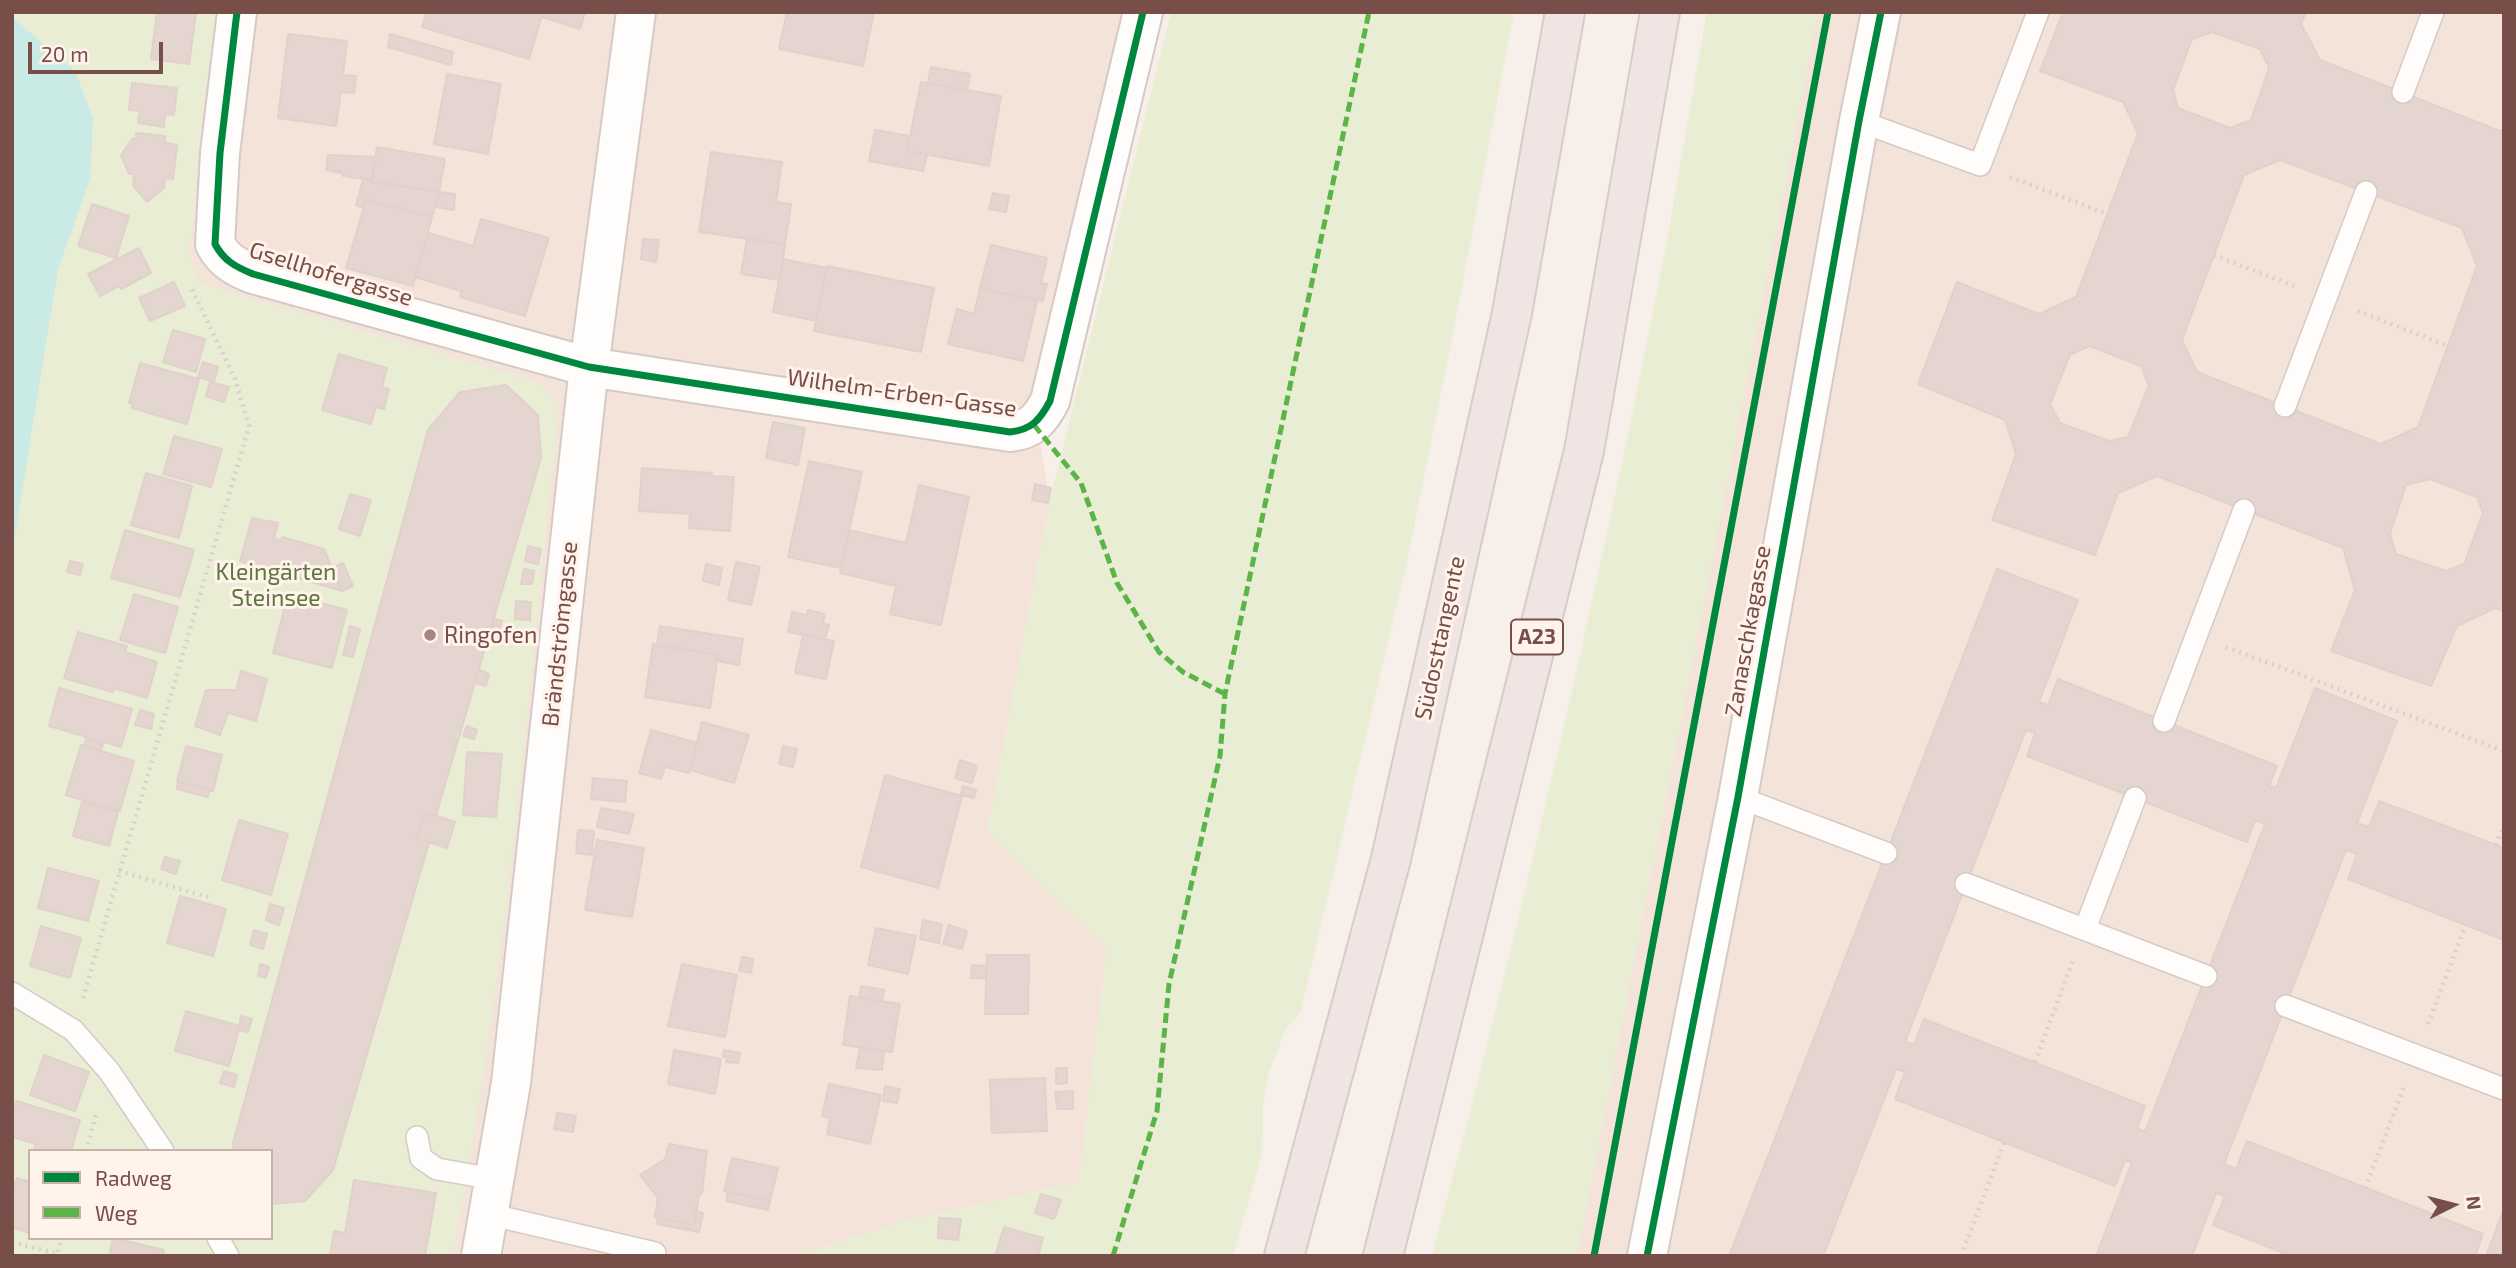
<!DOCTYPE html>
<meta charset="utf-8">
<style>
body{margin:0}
#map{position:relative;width:2516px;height:1268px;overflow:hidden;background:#f7efe9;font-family:"Exo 2",sans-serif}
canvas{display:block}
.frame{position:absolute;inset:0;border:14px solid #774f48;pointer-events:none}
.legend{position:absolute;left:28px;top:1149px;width:245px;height:91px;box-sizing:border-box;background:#fff3eb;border:2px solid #c9b1aa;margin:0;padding:9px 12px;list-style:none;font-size:21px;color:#774f48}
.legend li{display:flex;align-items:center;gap:14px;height:35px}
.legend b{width:35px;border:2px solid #c9b1aa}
.north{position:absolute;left:2418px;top:1170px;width:70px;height:70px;-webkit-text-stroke:5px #fff3eb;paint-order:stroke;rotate:84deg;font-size:19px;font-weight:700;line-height:28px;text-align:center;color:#774f48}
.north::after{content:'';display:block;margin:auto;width:24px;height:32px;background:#774f48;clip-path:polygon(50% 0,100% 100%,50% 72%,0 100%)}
.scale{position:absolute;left:28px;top:42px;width:135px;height:32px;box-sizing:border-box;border:4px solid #774f48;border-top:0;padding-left:9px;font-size:21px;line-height:24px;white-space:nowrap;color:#774f48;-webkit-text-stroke:5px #fff3eb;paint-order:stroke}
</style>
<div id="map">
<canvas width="2516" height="1268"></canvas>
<div class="frame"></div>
<ul class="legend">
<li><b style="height:9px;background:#00873e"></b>Radweg</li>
<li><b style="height:9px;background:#5ab447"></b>Weg</li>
</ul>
<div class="north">N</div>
<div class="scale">20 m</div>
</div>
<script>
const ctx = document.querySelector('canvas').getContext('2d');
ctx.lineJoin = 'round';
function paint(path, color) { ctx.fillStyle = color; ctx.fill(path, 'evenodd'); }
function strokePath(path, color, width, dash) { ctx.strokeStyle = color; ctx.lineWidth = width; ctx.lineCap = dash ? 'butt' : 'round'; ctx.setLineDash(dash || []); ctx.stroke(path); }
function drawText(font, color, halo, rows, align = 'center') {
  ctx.font = font + ' "Exo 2",sans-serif'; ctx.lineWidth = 6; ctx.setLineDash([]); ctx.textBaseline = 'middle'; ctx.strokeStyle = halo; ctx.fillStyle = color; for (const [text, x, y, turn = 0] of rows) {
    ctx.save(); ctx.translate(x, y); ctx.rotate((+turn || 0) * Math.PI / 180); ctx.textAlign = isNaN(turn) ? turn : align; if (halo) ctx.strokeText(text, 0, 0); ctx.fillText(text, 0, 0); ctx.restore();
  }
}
paint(new Path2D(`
 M217,12H1122L1032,397L1050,500L987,833L1107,948L1079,1182L901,1222L796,1256H452L467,1175L509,872L559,405L540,383L198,283L189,255L202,115Z
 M1818,12H2504V1256H1577Z`), '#f3e3d9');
paint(new Path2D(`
 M12,12H217L202,115L189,255L198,283L540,383L559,405C529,689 507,975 452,1256H12ZM30,1151H271V1238H30Z
 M1171,12H1514L1456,318L1408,557L1300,1014L1287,1026L1269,1072L1263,1103L1262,1153L1233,1256H796L901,1222L1079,1182L1107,948L987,833L1050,500Z
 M1707,12H1818L1577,1256H1432C1519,930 1596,602 1661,271C1678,185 1691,98 1707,12Z`), '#e8edd3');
paint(new Path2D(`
 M12,17L75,71L93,119L90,179L58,269L12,554Z`), '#caeae6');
const building = new Path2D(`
 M157,12H196L189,64L151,59Z
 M427,12H543L529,59L422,27Z
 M543,12H585L580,29L542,17Z
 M787,12H874L863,66L779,49Z
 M2063,12H2306L2301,24L2320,60L2500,131L2504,129V611L2495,608L2457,626L2431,686L2331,651L2355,590L2343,548L2157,476L2118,493L2095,555L1992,520L2016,454L2005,420L1918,384L1957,282L2039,314L2076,297L2138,133L2123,102L2040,71ZM2212,32L2260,49L2269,68L2251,120L2230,128L2178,108L2173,90L2192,39ZM2280,160L2462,228L2477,266L2418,427L2381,444L2197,372L2182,340L2244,175ZM2090,346L2141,366L2149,385L2128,437L2109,441L2060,423L2050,404L2070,355ZM2430,479L2477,497L2483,513L2464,564L2446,571L2396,554L2390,534L2406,485Z
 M288,34L347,41L343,75L356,76L354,93L341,92L336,126L278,118Z
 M390,34L453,52L451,65L388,47Z
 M931,67L970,74L967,90L928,83Z
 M447,74L501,84L488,154L434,144Z
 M921,82L1001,96L989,166L907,151Z
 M132,83L177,88L174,115L165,114L164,127L138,123L140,111L129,110Z
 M875,130L910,136L907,151L927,155L923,171L869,161Z
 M136,133L165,136V143L177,145L173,179L165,178L164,188L147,202L133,185L134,174H129L121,155L133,138L137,139Z
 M377,147L445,159L439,192L372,182Z
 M711,152L782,162L776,202L791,204L785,244L699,232Z
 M328,155L374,157L372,180L343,176L342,173L326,170Z
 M363,180L439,192L432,217L366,200L363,208L356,205Z
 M439,192L455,194L454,210L435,207Z
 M993,193L1009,196L1006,212L989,209Z
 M366,200L432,217L413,286L346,268Z
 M92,204L129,216L116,258L78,246Z
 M481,219L549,238L525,316L460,297L461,291L415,277L428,233L473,246Z
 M643,239L659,240L656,262L641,259Z
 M747,239L785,244L780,280L741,274Z
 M991,245L1047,258L1041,283L1047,284L1043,301L980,288Z
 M139,248L151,273L121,289L119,286L100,296L88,274Z
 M783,259L827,268L816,321L773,312Z
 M827,266L934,288L921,352L814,331Z
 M174,282L185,306L150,321L139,298Z
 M980,288L1037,301L1023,361L948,344L957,309L974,314Z
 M173,330L205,339L196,372L163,362Z
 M339,354L387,368L382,387L389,389L384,409L376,407L371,424L322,410Z
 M203,362L218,367L214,382L198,377Z
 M140,363L199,379L187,424L132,408L133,404L129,403Z
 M210,382L229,387L224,402L206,396Z
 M506,385L538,415L541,458L436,815L425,812L416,838L429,843L333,1170L305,1201L271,1204V1151H234L233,1143L428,430L460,392Z
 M773,422L805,428L798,465L766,458Z
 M174,436L222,449L211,487L163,474Z
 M809,461L862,472L841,568L788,557Z
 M642,468L712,473L711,476L734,477L730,531L689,528L690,514L639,511Z
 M146,473L192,486L179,538L131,525Z
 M1035,484L1051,488L1048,503L1032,500Z
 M919,485L969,497L941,625L890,614L896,586L840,573L849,530L906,543Z
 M350,494L371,500L360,536L339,529Z
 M252,518L278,523L274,538L281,541L282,537L324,549L342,591L240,561Z
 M125,530L194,550L180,597L111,578Z
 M528,546L541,549L538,564L525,561Z
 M70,561L83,564L80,575L67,572Z
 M736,562L760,567L751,605L728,600Z
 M343,563L353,586L342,591L331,569Z
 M706,564L722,568L719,585L703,581Z
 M524,569L534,571L532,584H521Z
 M1997,569L2078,600L2039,702L2048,705L2058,679L2277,766L2269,786L2276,788L2315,688L2397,721L2357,823L2369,827L2379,801L2504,848V940L2348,879L2357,854L2346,850L2224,1164L2236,1169L2247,1141L2483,1234L2475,1256H2291L2213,1225L2225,1196L2216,1193L2192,1256H2096L2132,1163L2125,1160L2115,1186L1895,1099L1905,1072L1896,1069L1823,1256H1729ZM2026,730L2035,733L2027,756L2135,798L2247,842L2255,820L2265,824L2145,1132L2137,1128L2145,1106L1924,1019L1914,1045L1905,1042Z
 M134,594L178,607L165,653L120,640Z
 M288,594L347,610L332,668L273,653Z
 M516,601L531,602L530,620L515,619Z
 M808,610L825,614L823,623L829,625L825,639L788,632L792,612L807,615Z
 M495,619L502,621L499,631L492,630Z
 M350,626L360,629L353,657L343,655Z
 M660,626L743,639L739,665L716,661L718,655L657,645Z
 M78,632L127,646L125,652L157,662L147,698L114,688L113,692L64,678Z
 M803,635L834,641L826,679L795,673Z
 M653,644L718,655L710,708L645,697Z
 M479,670L489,674L486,686L475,683Z
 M241,671L267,679L256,721L228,713L220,735L195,726L206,690H236Z
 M59,688L132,709L121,747L49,726Z
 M140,710L154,714L151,729L135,725Z
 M702,722L749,735L734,783L690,770Z
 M467,726L477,730L474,739L463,736Z
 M651,730L697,743L689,773L665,767L661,779L639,773Z
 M86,738L103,743L101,751L84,746Z
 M81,745L134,761L120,811L66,795Z
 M186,746L222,755L213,791L177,782Z
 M783,746L797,749L793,767L779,764Z
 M467,752L502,754L496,817L463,815Z
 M960,760L977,766L972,783L955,778Z
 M885,775L962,796L938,888L861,867Z
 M593,778L627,781L625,802L591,799Z
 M178,782L209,790L208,797L177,789Z
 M963,786L976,790L974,798L961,795Z
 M82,802L118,812L109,846L73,836Z
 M601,808L634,814L629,834L597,827Z
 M425,812L455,822L447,848L416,838Z
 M239,820L288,834L271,895L222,880Z
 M578,830L594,831L592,855L576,853Z
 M597,840L644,848L632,917L585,910Z
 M165,857L180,861L176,874L161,869Z
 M48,868L99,881L88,921L38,908Z
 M180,896L226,909L213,956L167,943Z
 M270,904L284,908L279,925L266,920Z
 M923,920L942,924L939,943L920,939Z
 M949,925L967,931L962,949L943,944Z
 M41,926L81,938L70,978L30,966Z
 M876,928L916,936L908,974L868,965Z
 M254,930L267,934L263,949L250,945Z
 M987,955H1029L1028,1014H985Z
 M742,957L753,959L751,973L739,971Z
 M260,964L269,967L266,978L258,976Z
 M682,964L737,975L725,1037L668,1026Z
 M972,965L986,966V978H971Z
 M861,986L884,990L882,1001L859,998Z
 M850,996L900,1004L892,1052L843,1045Z
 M186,1011L240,1026L229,1066L175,1051Z
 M241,1016L252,1019L248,1032L239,1030Z
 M860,1047L884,1051L882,1070L856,1068Z
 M674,1050L721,1059L715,1094L668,1084Z
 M724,1050L740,1053L738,1063L726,1062L727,1057H723Z
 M44,1055L89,1072L75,1111L30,1095Z
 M1056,1068H1067V1083L1056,1084Z
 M224,1071L237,1075L234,1087L220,1083Z
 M1045,1078L1047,1131L992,1133L990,1080Z
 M829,1084L881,1095L870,1144L827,1134L830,1118L822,1116Z
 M885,1086L900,1089L897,1103L883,1101Z
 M1073,1091V1109H1057L1055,1092Z
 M16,1101L80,1120L71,1151H34L36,1144L12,1137V1114Z
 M557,1113L576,1116L573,1132L554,1129Z
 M669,1144L707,1151L702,1193L699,1196L694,1225L655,1217L658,1198L640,1175L665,1159Z
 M732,1158L778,1168L770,1201L724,1191Z
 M17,1178L30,1182V1233L12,1227V1191Z
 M354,1180L436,1193L425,1256H330L334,1231L345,1233Z
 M728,1192L770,1201L768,1210L726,1201Z
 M1041,1194L1061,1200L1054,1219L1035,1213Z
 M2504,1209V1256H2486Z
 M696,1211L703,1213L699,1232L657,1224L658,1217L694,1225Z
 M939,1218L961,1219L958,1240L938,1238Z
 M1004,1227L1043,1238L1038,1256H995Z
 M113,1238L164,1250L162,1256H109Z`);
paint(building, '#e4d5d0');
strokePath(building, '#e0d1cb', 2);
const lane = new Path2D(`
 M2403,92L2433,12
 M1859,121L1980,165L2038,12
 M2285,406L2366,192
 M2164,721L2244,510
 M1738,797L1886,853
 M1966,884L2206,976
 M2085,929L2135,798
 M12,993L73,1030L109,1071L163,1151
 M2286,1006L2504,1089
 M417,1137L421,1158L437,1169L494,1179
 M488,1214L655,1253
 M218,1238L228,1256`);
const street = new Path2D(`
 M237,12L220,153L215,244C224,261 236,267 253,274L589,367L1010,432C1031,430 1040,420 1050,401L1143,12
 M481,1256L511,1083L589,367L636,12
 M1647,1256L1738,797L1859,121L1881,12`);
const highway = new Path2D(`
 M1284,1256L1391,859L1512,313L1565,12
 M1383,1256L1584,451L1660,12`);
strokePath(lane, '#d6cac6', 24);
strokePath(street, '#d6cac6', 42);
strokePath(highway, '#d9ccc8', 42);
strokePath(new Path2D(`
 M2010,177L2107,214
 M2214,255L2294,286
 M2358,311L2448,346
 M2226,647L2504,751
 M2496,845L2504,825
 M119,871L208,897
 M83,998L249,426L235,379L191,287
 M2428,1024L2466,924
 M2035,1062L2073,960
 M86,1151L96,1115
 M2365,1188L2404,1087
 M12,1242L57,1254L62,1238
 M1961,1256L2004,1143`), '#dacfcc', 4.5, [2, 5]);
strokePath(lane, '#fefdfc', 21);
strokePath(street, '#fefdfc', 38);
strokePath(highway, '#f1e5e3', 38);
strokePath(new Path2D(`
 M1034,425L1081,483L1117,583L1159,652L1183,672L1225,694
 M1113,1256L1157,1111L1169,984L1220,756L1225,694L1369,12`), '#5ab447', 5, [10, 5]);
strokePath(new Path2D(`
 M237,12L220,153L215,244C224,261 236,267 253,274L589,367L1010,432C1031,430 1040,420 1050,401L1143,12
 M1594,1256L1828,12
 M1647,1256L1738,797L1859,121L1881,12`), '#00873e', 7);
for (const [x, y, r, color] of [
 [430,635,7,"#a48780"]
]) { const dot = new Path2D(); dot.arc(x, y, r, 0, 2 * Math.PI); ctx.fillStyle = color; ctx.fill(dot); strokePath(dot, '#fff3eb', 2.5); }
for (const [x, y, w] of [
 [1537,637,52]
]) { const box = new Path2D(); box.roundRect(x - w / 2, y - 17.5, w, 35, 5); ctx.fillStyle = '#fff3eb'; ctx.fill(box); strokePath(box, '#774f48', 2); }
drawText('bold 21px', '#774f48', null, [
 ["A23",1537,637]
]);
drawText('23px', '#774f48', '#fff3eb', [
 ["Gsellhofergasse",331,274,17],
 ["Wilhelm-Erben-Gasse",902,393,8],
 ["Zanaschkagasse",1748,631,-80],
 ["Brändströmgasse",560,634,-84],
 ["Südosttangente",1440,638,-78]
]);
drawText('23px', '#5a773c', '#fff3eb', [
 ["Kleingärten",276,572],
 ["Steinsee",276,598]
]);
drawText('23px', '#774f48', '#fff3eb', [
 ["Ringofen",444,635]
], 'left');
</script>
